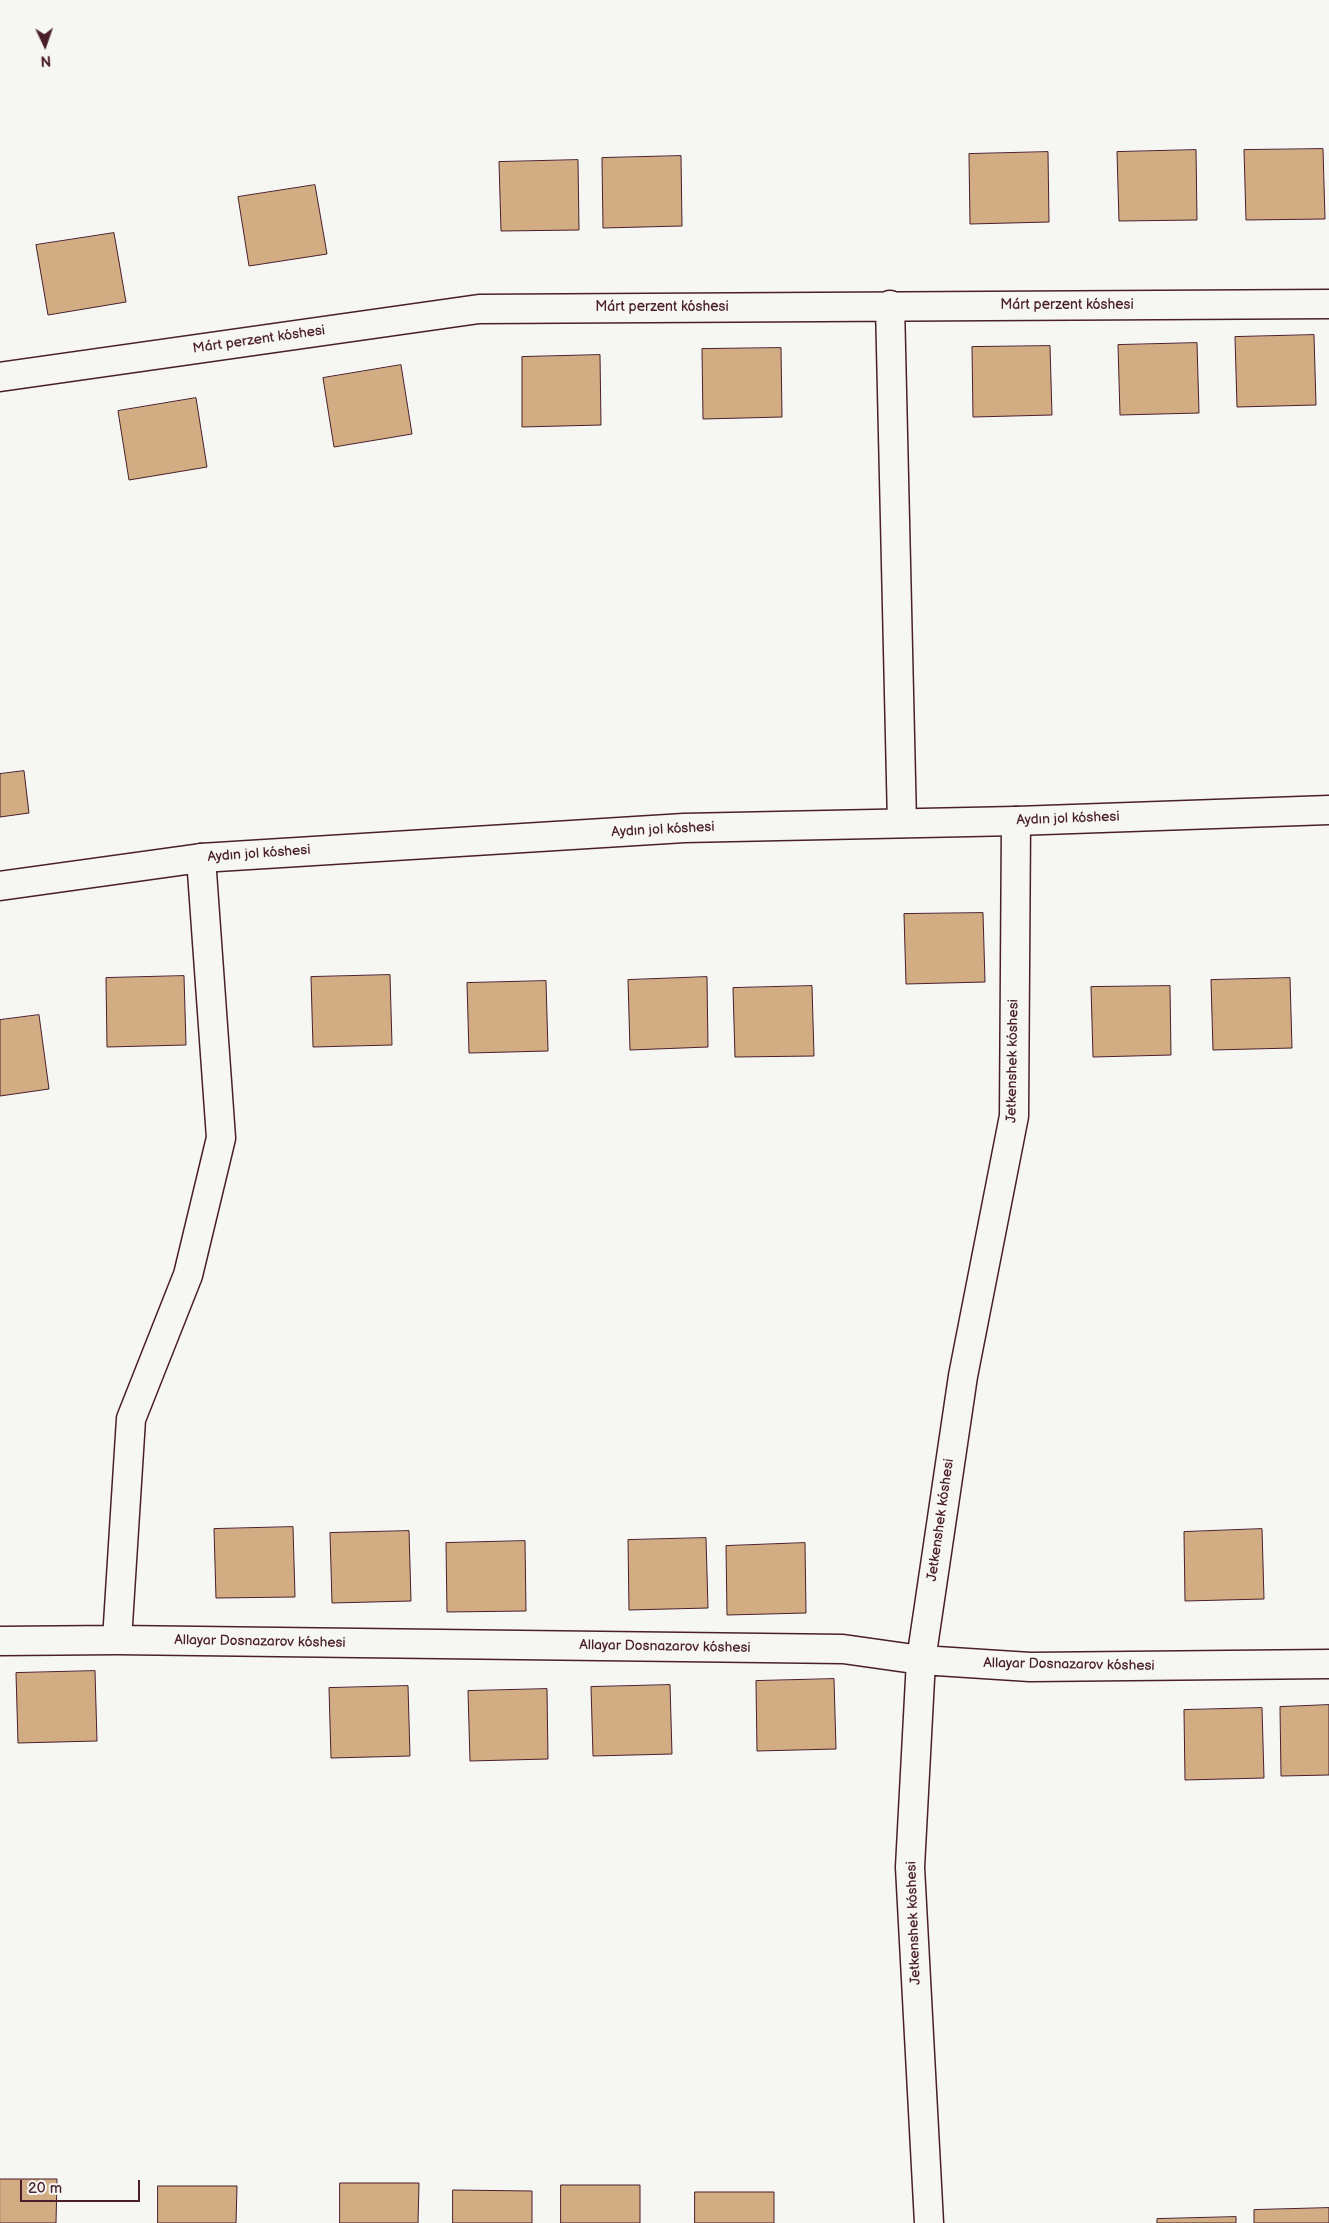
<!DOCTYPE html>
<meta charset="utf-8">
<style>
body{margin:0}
#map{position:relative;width:1329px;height:2223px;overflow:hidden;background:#f6f6f2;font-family:"Balsamiq Sans",sans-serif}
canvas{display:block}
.north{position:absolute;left:20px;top:20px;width:50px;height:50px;-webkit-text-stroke:4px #f6f6f2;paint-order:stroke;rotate:177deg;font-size:14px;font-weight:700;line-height:20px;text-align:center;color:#4a1f2b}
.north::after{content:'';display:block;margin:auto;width:18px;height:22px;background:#4a1f2b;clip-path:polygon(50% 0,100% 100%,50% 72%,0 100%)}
.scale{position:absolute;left:20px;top:2180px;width:120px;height:22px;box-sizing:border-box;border:2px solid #4a1f2b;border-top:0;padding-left:6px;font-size:15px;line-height:18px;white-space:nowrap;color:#4a1f2b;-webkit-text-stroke:4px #f6f6f2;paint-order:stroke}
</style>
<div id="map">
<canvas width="1329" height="2223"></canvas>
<div class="north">N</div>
<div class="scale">20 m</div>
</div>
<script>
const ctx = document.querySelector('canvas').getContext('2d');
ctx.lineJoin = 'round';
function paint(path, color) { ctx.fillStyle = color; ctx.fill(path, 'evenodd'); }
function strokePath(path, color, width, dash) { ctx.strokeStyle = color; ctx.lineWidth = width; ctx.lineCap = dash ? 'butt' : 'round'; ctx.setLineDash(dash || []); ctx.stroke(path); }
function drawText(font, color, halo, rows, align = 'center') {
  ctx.font = font + ' "Balsamiq Sans",sans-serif'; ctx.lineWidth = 5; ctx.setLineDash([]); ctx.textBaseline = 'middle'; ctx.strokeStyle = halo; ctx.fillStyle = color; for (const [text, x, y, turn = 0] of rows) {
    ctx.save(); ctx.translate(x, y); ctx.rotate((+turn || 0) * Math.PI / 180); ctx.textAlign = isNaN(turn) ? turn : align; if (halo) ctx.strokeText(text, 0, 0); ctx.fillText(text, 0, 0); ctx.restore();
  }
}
const building = new Path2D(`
 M1323,149L1325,219L1246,220L1244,150Z
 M1196,150L1197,220L1119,221L1117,152Z
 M1048,152L1049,222L970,224L969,154Z
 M681,156L682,226L603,228L602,158Z
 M578,160L579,230L501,231L499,162Z
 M315,185L327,254L249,266L238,197Z
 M114,233L126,302L48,315L36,245Z
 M1314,335L1316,405L1237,407L1235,337Z
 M1197,343L1199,413L1120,415L1118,345Z
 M1050,346L1052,415L973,417L972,347Z
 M781,348L782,417L703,419L702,349Z
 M600,355L601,425L522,427V357Z
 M401,365L412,434L334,447L323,378Z
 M196,398L207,467L129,480L118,411Z
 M24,771L29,813L0,817V774Z
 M983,913L985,982L906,984L904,914Z
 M390,975L392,1045L313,1047L311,977Z
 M184,976L186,1045L107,1047L106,978Z
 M707,977L708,1047L630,1050L628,980Z
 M1290,978L1292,1048L1213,1050L1211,980Z
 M546,981L548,1051L469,1053L467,983Z
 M812,986L814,1056L735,1057L733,988Z
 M1170,986L1171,1055L1093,1057L1091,987Z
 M39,1015L49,1089L0,1096V1020Z
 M293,1527L295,1597L216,1598L214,1529Z
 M1262,1529L1264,1599L1185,1601L1184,1532Z
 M409,1531L411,1601L332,1603L330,1533Z
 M706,1538L708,1608L629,1610L628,1540Z
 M525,1541L526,1611L447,1612L446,1543Z
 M805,1543L806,1613L727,1615L726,1546Z
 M95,1671L97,1741L18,1743L16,1673Z
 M834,1679L836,1749L757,1751L756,1681Z
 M670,1685L672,1754L593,1756L591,1687Z
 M408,1686L410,1756L331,1758L329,1688Z
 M547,1689L548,1759L470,1761L468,1691Z
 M1329,1705V1775L1281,1776L1280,1707Z
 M1262,1708L1264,1778L1185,1780L1184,1710Z
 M0,2179H57L56,2223H0Z
 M340,2183H419L418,2223H340Z
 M561,2185H640V2223H561Z
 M158,2186H237L236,2223H158Z
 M453,2190L532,2191V2223H453Z
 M695,2192H774V2223H695Z
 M1329,2208V2223H1254V2210Z
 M1236,2217V2223H1157V2219Z`);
paint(building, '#d2ad84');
strokePath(building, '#4a1f2b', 1);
const minor = new Path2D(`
 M890,305L902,823
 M0,377L479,309L1329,304
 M117,1640L131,1419L188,1275L221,1138L201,858
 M0,1641L117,1640L843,1649L921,1660L1030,1667L1329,1664
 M929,2223L910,1867L921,1660L963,1376L1014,1116L1016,821`);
const tertiary = new Path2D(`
 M0,886L201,858L684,828L1016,821L1329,810`);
strokePath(minor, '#4a1f2b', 31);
strokePath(tertiary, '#4a1f2b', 31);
strokePath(minor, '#f6f6f2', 28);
strokePath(tertiary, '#f6f6f2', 28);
drawText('14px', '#4a1f2b', '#f6f6f2', [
 ["Márt perzent kóshesi",1067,305],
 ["Márt perzent kóshesi",662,307],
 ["Márt perzent kóshesi",259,340,-8],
 ["Aydın jol kóshesi",1068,819,-2],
 ["Aydın jol kóshesi",663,830,-3],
 ["Aydın jol kóshesi",259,854,-4],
 ["Jetkenshek kóshesi",1013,1061,-89],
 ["Jetkenshek kóshesi",941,1520,-82],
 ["Allayar Dosnazarov kóshesi",260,1642,1],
 ["Allayar Dosnazarov kóshesi",665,1647,1],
 ["Allayar Dosnazarov kóshesi",1069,1665,1],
 ["Jetkenshek kóshesi",914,1923,-92]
]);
</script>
